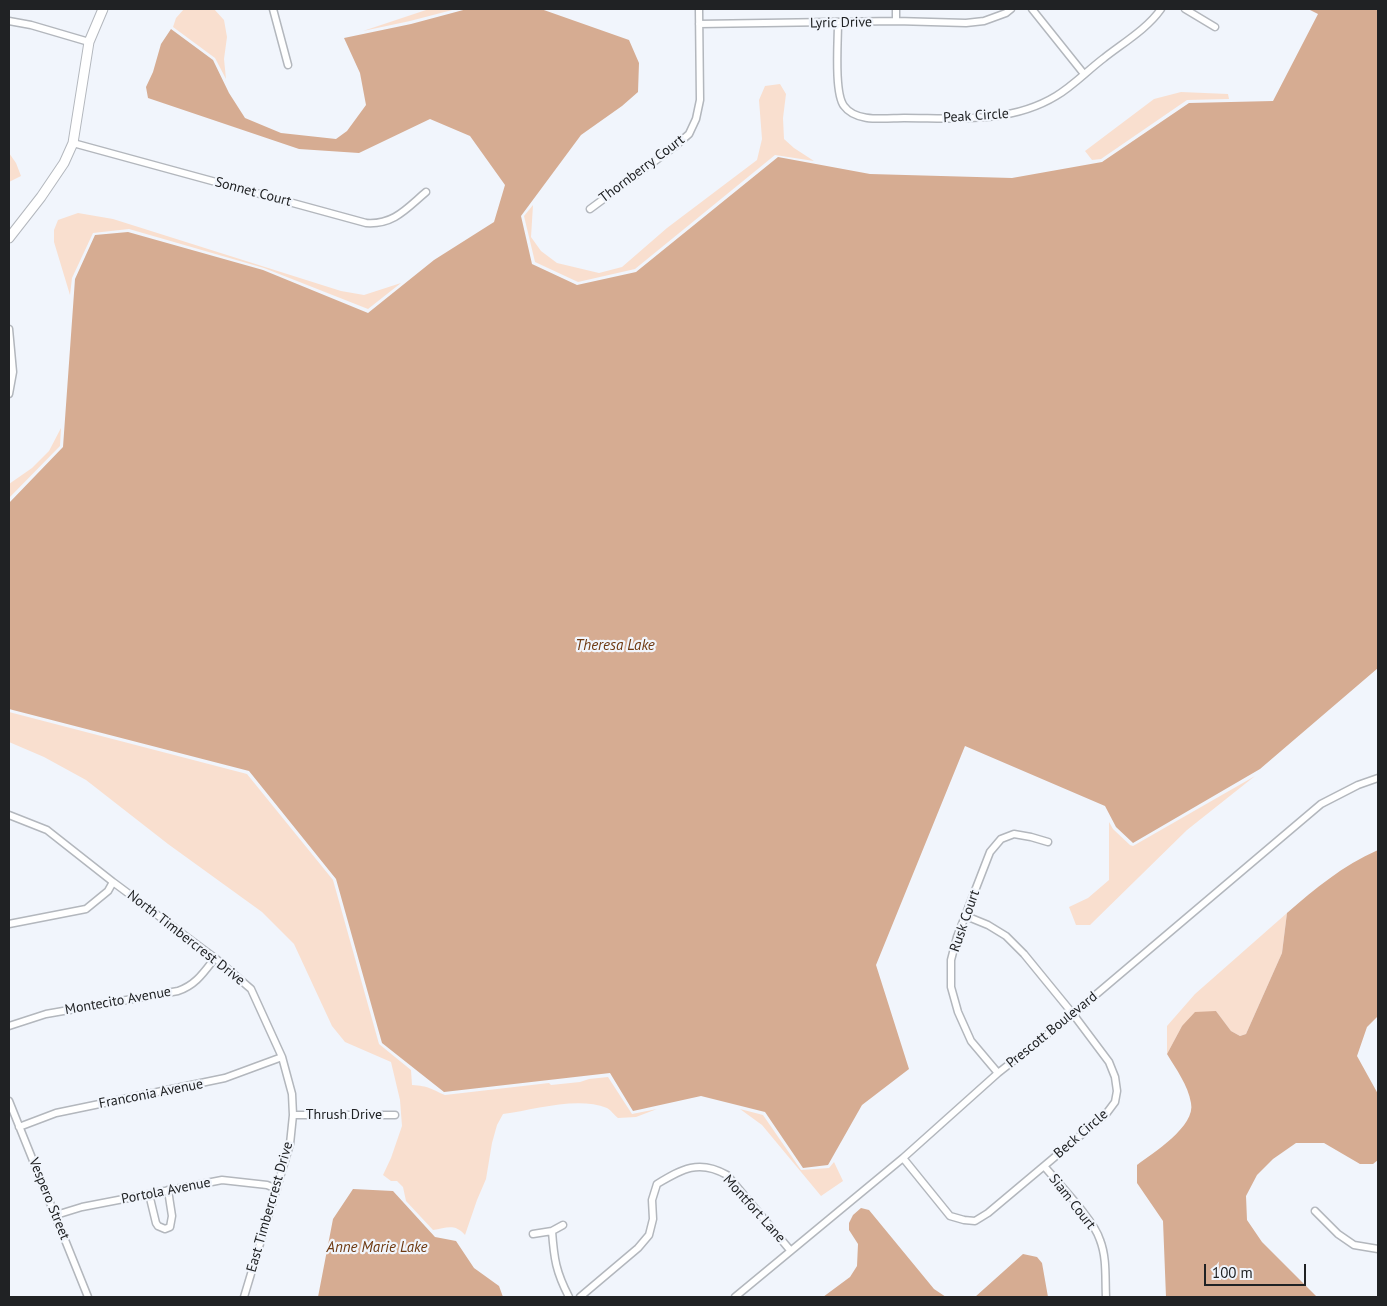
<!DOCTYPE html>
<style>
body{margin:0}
#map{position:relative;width:1387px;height:1306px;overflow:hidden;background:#f1f5fc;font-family:"PT Sans",sans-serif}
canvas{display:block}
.frame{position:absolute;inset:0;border:10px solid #202224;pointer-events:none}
.scale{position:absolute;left:1204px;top:1264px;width:102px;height:22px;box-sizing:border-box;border:2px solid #202224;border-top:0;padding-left:6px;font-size:15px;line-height:18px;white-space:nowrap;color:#202224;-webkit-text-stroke:4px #f1f5fc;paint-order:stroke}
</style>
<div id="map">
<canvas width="1387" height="1306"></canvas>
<div class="frame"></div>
<div class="scale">100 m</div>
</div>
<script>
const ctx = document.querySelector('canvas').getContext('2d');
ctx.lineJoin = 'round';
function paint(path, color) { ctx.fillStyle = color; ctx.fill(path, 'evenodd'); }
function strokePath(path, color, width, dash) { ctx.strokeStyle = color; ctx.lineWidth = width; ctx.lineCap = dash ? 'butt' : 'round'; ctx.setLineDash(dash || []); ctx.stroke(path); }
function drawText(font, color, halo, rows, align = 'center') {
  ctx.font = font + ' "PT Sans",sans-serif'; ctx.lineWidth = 4.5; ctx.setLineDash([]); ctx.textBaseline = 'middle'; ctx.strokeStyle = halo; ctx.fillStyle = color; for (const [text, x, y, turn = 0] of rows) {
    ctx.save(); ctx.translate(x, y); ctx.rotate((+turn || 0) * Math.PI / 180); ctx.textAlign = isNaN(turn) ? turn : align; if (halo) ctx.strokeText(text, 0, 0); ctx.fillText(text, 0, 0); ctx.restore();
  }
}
paint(new Path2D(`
 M184,9H214L224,20L227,37L224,59L226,79L215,58L173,27L176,18Z
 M429,9H456L410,21L363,31Z
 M780,84L786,94L783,118L784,139L794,148L814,161L775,155L635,269L578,282L535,262L524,216L533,205L531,237L541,251L557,263L599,273L622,267L667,228L757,160L762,139L759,100L765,86Z
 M1181,92L1228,94L1229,99L1187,100L1101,159L1092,160L1085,151L1154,99Z
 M9,153L16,163L21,176L9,182Z
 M78,213L113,219L341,291L364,295L401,283L368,309L264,268L129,229L93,233L72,278L70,295L54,242V230L58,220Z
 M61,428L60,446L9,498V484L32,468L49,451Z
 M9,712L247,774L333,880L379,1044L411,1070L412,1085C429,1086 431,1089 445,1095L549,1083L551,1085L580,1082L589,1079L608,1077L632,1114L657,1109L636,1117L618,1118C614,1115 611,1110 607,1108C577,1096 534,1110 503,1114L497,1125L492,1143L486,1179L477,1200L465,1235C455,1223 446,1228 433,1230L406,1201L403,1187L397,1181H391L383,1175L391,1158L402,1126L400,1100L391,1062L345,1042L332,1026L294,944L262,912L168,844L86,780L44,757L9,742Z
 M1255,776L1187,830L1090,925H1076L1069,907L1088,898L1109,880V822L1113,829L1130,845L1133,846Z
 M1287,913L1282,953L1246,1034L1240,1036L1231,1031L1216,1011L1182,1026L1167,1054V1026L1195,994Z
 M740,1109L763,1115L801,1170L829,1168L834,1162L843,1181L821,1196L762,1125Z`), '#f9dfcf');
paint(new Path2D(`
 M467,9H541L629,40L639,63L638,92L622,106L581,135L521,216L532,264L577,285L636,272L778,157L870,174L1012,178L1102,162L1189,103L1273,101L1318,14L1308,9H1378V668L1260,769L1133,843L1116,827L1105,806L965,746L876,965L909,1069L862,1105L828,1165L803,1168L765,1112L701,1096L633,1111L610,1073L444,1092L382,1043L336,879L249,771L9,709V503L63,447L75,279L95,235L128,232L263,270L368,313L434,260L494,222L505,185L470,136L430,119L359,153L299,149L148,98L146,87L153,72L161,44L171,29L213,60L229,93L245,118L281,133L336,139L347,131L366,105L360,73L344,38L411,24Z
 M1378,850V1016L1367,1027L1357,1056L1378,1094V1160L1373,1164H1360L1324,1143H1296L1273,1159L1257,1175L1246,1196L1247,1220L1262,1242L1317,1297H1166L1163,1221L1137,1183V1165C1153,1153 1196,1126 1191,1103C1188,1085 1176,1069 1167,1054L1182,1026L1195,1012L1216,1011L1231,1031L1240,1036L1246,1034L1282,953L1287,913C1316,888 1342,866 1378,850Z
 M353,1189L393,1191L435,1237L456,1241L474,1268L499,1286L503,1297H318L333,1219Z
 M861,1208L869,1210L934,1289L946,1297H823L850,1277L857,1266L858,1244L849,1230V1223L853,1215Z
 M1023,1254L1037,1257L1042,1263L1048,1297H975Z`), '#d6ac92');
const street = new Path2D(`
 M273,9L288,65
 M896,9V21
 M1032,9L1084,74
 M1185,9L1215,27
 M9,21L31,25L89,42
 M838,23C838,41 834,93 844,106C856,123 886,118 904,118C956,118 1010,124 1056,96C1073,86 1088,70 1104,58C1123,43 1147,29 1161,9
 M699,24L896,21L966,23L984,21L1006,13L1011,9
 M73,143L366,223C394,225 407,208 426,192
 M590,209L674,147L689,134L696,119L700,100L699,9
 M9,329L13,372L9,394
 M9,815L47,830L113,882L215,958L251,989L282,1057L292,1094L293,1115L290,1144L244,1297
 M9,924L86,909L108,891L113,882
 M9,1026L46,1014L178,991C196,985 204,972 215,958
 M998,1073L971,1041L958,1012L951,987V960L957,937L990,852L1001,839L1014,834L1031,837L1048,842
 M9,1101L88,1297
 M293,1115H395
 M19,1127L56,1113L225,1078L282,1057
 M903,1158L950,1216L964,1220L975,1221L988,1213L1106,1114L1115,1102L1117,1091L1115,1077L1109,1062L1073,1014L1024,954L1006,936L988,925L966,916
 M1044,1166C1059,1184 1094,1220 1100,1240C1107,1258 1105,1278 1106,1297
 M149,1194L156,1223L158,1226L165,1229L170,1227L172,1216L168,1190
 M1315,1211L1338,1234L1354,1245L1378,1249
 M56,1215L82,1207L222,1180L267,1185L277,1189
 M552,1231C554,1259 556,1272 569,1297
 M533,1234L552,1231L563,1225
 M580,1297L638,1248L649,1235L653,1219L652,1200L657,1184C682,1169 699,1159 727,1175L790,1250
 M735,1297L903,1158L998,1073L1073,1014L1321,804L1358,785L1378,778`);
const secondary = new Path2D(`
 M9,238L41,197L64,163L73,143L89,42L103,9`);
strokePath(street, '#b3b7bd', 9);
strokePath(secondary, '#b3b7bd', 11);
strokePath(street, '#fff', 6);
strokePath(secondary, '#fff', 9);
drawText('14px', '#202224', '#f1f5fc', [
 ["Lyric Drive",841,23,-1],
 ["Peak Circle",976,116,-4],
 ["Thornberry Court",642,169,-37],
 ["Sonnet Court",253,192,15],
 ["Rusk Court",965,921,-71],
 ["North Timbercrest Drive",186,938,38],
 ["Montecito Avenue",118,1001,-10],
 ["Prescott Boulevard",1052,1030,-39],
 ["Franconia Avenue",151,1094,-11],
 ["Thrush Drive",344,1115],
 ["Beck Circle",1081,1134,-41],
 ["Portola Avenue",166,1191,-11],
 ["Vespero Street",49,1199,68],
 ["Siam Court",1072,1202,52],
 ["East Timbercrest Drive",270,1207,-74],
 ["Montfort Lane",754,1209,48]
]);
drawText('italic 15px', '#6e3911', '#f1f5fc', [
 ["Theresa Lake",615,646],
 ["Anne Marie Lake",377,1248]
]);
</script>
